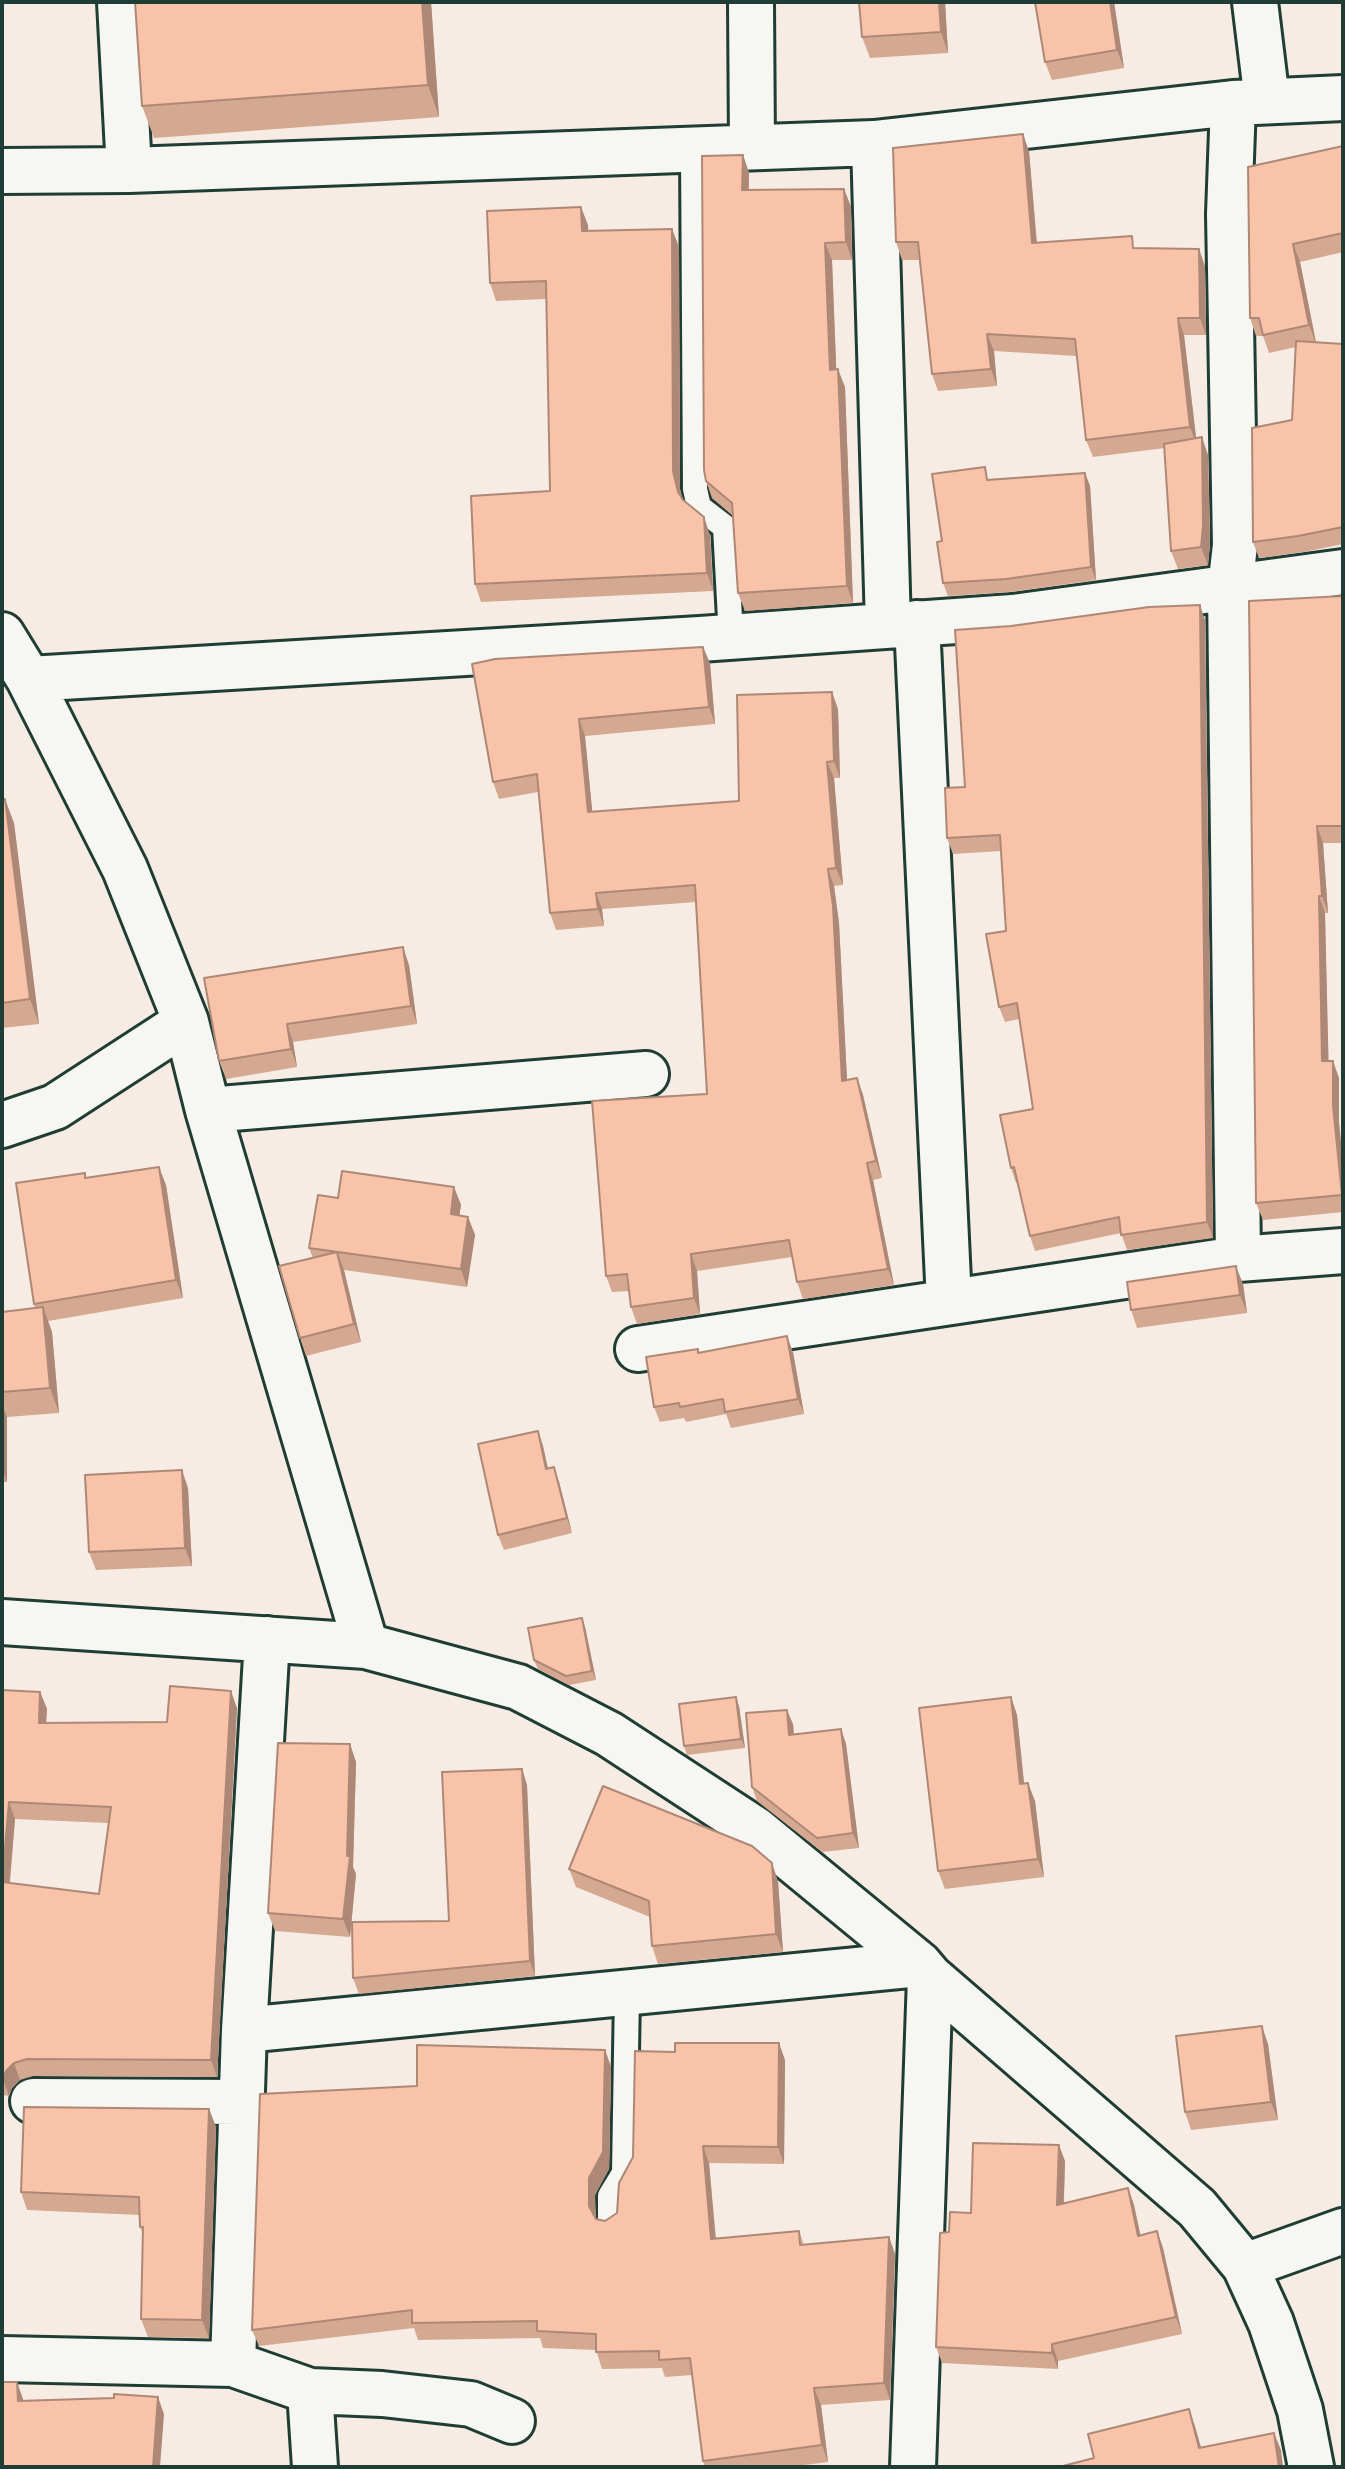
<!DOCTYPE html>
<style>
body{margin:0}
#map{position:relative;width:1345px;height:2469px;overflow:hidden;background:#f6ece3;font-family:"Patrick Hand",sans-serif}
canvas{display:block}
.frame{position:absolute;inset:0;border:4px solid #1f3d34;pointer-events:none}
</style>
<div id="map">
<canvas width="1345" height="2469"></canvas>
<div class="frame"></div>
</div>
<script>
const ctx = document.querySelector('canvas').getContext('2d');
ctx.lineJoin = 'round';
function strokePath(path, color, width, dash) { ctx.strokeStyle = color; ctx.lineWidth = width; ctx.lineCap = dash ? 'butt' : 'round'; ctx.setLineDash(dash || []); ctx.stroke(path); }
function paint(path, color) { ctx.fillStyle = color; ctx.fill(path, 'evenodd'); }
const lane = new Path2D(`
 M693,149L695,489L699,507L725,527L731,637
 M610,2223V2196L624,2173L627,1993`);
const street = new Path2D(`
 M120,2L129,170
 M751,2L752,147
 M1255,2L1267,101
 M1233,103L1343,98
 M874,143L888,625
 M2,171L129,170L874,143L1233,103L1229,214L1235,545L1230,589L1238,1259
 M917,623L949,1302
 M2,635L29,679L125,869L186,1022L208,1110L366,1646
 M29,679L700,639L1013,617L1343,572
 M208,1110L646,1074
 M2,1125L55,1107L186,1022
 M638,1349L1238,1259L1343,1251
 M2,1622L366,1646L518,1687L609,1734L756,1830L919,1964L930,1977L1197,2208L1245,2266L1271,2323L1300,2410L1311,2467
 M244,2030L919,1964
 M33,2101L241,2102
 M1245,2266L1343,2231
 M2,2359L233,2364L310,2391L382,2394L471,2404L512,2421
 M233,2364L244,2030L267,1639
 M310,2391L315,2467
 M913,2467L930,1977`);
strokePath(lane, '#1f3d34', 30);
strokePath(street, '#1f3d34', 50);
strokePath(lane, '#f6f6f2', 24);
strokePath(street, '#f6f6f2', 44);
paint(new Path2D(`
 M431,2L439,117L154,138L142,106Z
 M945,2L948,53L870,58L862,37Z
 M1114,2L1124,68L1052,80L1045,62Z
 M1343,146V252L1300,262L1316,342L1343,344V544L1304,552L1259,558L1253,542L1292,420L1296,347L1269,353L1263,336H1256L1250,318Z
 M1029,151L1037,242L1136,248L1205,266L1206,335H1184L1196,438L1208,455L1210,544L1208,565L1178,569L1171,551L1165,448L1093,457L1086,440L1077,356L994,351L997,386L938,391L932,374L919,260H902L896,242Z
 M743,155L749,173V190L844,189L851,207L852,260H832L836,369L845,387L853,603L745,611L738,593L733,516L712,498L706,481Z
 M588,225V231L672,229L679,247L680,489L683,500L710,535L713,591L481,602L475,584L550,491L546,299L496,301L490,283Z
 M1085,473L1090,486L1096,580L1010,592L948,596L943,583L942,541L990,479Z
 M1343,596V843H1323L1328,913H1325L1328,1061L1339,1078V1123L1343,1163V1212L1263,1220L1256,1203Z
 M1205,620L1213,1238L1127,1250L1121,1233L1035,1251L1030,1236L1017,1183H1016L1011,1168L1033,1109L1019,1019L1005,1022L999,1007L1006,931L1001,851L953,854L947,838L965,787Z
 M710,663L715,724L585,736L592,812L739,801L838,709L840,778H834L843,885L834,886L839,923L847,1080L857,1078L863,1095L882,1178L873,1180L894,1285L803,1299L797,1282L792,1257L697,1271L700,1314L637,1324L631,1307L629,1291L612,1292L606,1276L707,1094L696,902L602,909L604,926L556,930L550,913L538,792L499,799L493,782L472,664Z
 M2,799L14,823L39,1024L2,1028Z
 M409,965L417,1024L293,1042L297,1067L226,1079L219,1061L204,978Z
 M85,1173L86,1178L166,1185L183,1298L48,1321L52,1332L59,1413L7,1417V1482H2V1312L35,1308L34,1304Z
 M454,1187L461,1205L459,1215L468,1217L475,1235L467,1287L344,1270L361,1342L306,1356L300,1338L313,1258L309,1248L338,1198Z
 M1243,1284L1247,1313L1137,1328L1131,1310Z
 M698,1349L700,1353L793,1352L804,1414L731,1428L726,1414L686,1422L684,1418L660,1422L654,1407Z
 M538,1431L543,1446L548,1468L559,1482L572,1533L504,1550L498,1535Z
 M188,1488L192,1566L96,1570L89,1552Z
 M585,1627L596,1680L569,1685L538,1669L534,1660Z
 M2,1690L40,1692L47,1709L46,1722H167L237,1708L217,2077L33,2076L20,2080L12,2088L9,2096L2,2095ZM15,1819L108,1823L99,1894L10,1883Z
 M1011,1697L1017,1715L1024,1784L1035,1801L1044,1877L945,1889L938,1871Z
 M739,1706L745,1748L687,1755L684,1746Z
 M793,1724L794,1735L841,1729L846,1744L859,1848L822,1852L757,1801L752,1787Z
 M350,1744L356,1762L353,1867L356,1874L350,1937L275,1931L268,1913Z
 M522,1769L527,1785L535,1976L359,1994L353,1978L449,1921Z
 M569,1869L778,1881L783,1952L658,1964L652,1946L650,1917L576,1887Z
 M1268,2044L1278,2120L1191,2130L1185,2112Z
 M605,2050L611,2067L609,2169L595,2195L596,2219L605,2221L617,2213L785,2060L784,2164L709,2163L716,2238L799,2231L804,2245L889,2237L895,2254L890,2400L821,2405L828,2462L789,2467H705L703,2461L692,2375L665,2377L662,2368L602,2369L596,2350L543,2348L540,2338L418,2340L414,2328L259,2346L252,2330L417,2086Z
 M209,2109L216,2127L209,2338L148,2337L141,2319L143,2234L140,2227V2215L27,2210L21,2192Z
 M1065,2161L1064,2203L1128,2188L1134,2205L1140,2235L1157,2231L1163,2248L1182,2334L1058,2361V2369L942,2363L936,2347L949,2232L971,2213Z`), '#d5a891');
paint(new Path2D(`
 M422,2H431L439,117L428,85Z
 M939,2H945L948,53L941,32Z
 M1110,2H1114L1124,68L1117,50Z
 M1023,134L1029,151L1038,260L1032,243Z
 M743,155L749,173L748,208L742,190Z
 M844,189L851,207L852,260L846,242Z
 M581,207L588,225L589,249L582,231Z
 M672,229L679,247L680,489L684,510L678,492L673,471Z
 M825,243L832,260L837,387L830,370Z
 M1293,244L1300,262L1316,343L1309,325Z
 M1199,249L1205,266L1206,335L1200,318Z
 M1178,318L1184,335L1197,445L1190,427Z
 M987,334L994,351L997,386L991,369Z
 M838,369L845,387L853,603L847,586Z
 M1202,437L1208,455L1210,544L1208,565L1201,547Z
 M1085,473L1090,486L1096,580L1091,567Z
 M704,517L710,535L713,591L707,573Z
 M1200,605L1205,620L1213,1238L1207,1222Z
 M703,647L710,663L715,724L709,707Z
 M832,692L838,709L840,778L834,761Z
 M579,719L585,736L594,829L588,812Z
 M827,762L834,778L843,885L836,868Z
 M5,799L14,823L39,1024L30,999Z
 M1317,826L1323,843L1328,913L1322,896Z
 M828,869L834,886L839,923L848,1098L842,1081Z
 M596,893L602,909L604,926L598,909Z
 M1319,896L1325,913L1329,1078L1322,1061Z
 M403,947L409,965L417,1024L411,1006Z
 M287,1024L293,1042L297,1067L291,1049Z
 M1333,1061L1339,1078V1123L1343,1163V1199L1333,1106Z
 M857,1078L863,1095L882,1178L876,1161Z
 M867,1163L873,1180L894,1285L888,1269Z
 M159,1167L166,1185L183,1298L176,1280Z
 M454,1187L461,1205L457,1232L451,1214Z
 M468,1217L475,1235L467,1287L461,1269Z
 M337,1252L344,1270L361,1342L354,1324Z
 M691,1254L697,1271L700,1314L694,1298Z
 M1236,1266L1243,1284L1247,1313L1240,1295Z
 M43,1307L52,1332L59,1413L50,1388Z
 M787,1336L793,1352L804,1414L798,1399Z
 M2,1404L7,1417V1482L2,1469Z
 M538,1431L543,1446L551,1484L546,1469Z
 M554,1467L559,1482L572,1533L567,1518Z
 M182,1470L188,1488L192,1566L185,1548Z
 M582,1618L585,1627L596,1680L592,1671Z
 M231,1691L237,1708L217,2077L211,2060Z
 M40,1692L47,1709L45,1739L39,1723Z
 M736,1697L739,1706L745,1748L741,1739Z
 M1011,1697L1017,1715L1026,1802L1020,1784Z
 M787,1710L793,1724L795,1750L789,1735Z
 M841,1729L846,1744L859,1848L853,1833Z
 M350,1744L356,1762L353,1867L356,1874L350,1937L343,1919L347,1856Z
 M522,1769L527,1785L535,1976L530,1961Z
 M1028,1783L1035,1801L1044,1877L1038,1859Z
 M9,1802L15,1819L8,1899L2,1882Z
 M772,1863L778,1881L783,1952L776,1934Z
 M1262,2026L1268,2044L1278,2120L1271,2102Z
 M779,2043L785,2060L784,2164L778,2147Z
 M605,2050L611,2067L609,2169L595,2195V2223L589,2206V2178Z
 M14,2063L20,2080L12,2088L9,2096L3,2079L6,2071Z
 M209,2109L216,2127L209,2338L202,2320Z
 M1059,2145L1065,2161L1063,2221L1057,2205Z
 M703,2146L709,2163L717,2256L711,2239Z
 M1128,2188L1134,2205L1144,2252L1138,2236Z
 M1157,2231L1163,2248L1182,2334L1176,2317Z
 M889,2237L895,2254L890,2400L884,2383Z
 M1052,2344L1058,2361V2369L1052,2353Z
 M17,2382L23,2399L24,2418L18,2401Z
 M814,2388L821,2405L828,2462L822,2445Z
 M158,2397L164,2414L160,2467H153Z
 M1189,2409L1195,2426L1206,2465L1199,2448Z
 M1274,2433L1281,2450L1283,2467H1279Z`), '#ae8876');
const building = new Path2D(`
 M135,2H422L428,85L142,106Z
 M859,2H939L941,32L862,37Z
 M1035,2H1110L1117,50L1045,62Z
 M1023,134L1032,243L1132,236L1133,248L1199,249L1200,318H1178L1190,427L1086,440L1075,339L987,334L991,369L932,374L918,242H896L893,148Z
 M1343,146V233L1293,244L1309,325L1263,335L1259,318H1250L1248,167Z
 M743,155L742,190L844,189L846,242L825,243L830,370L838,369L847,586L738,593L732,503L706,481L704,470L702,156Z
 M581,207L582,231L672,229L673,471L678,492L683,500L704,517L707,573L475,584L471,496L550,491L546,281L490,283L487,211Z
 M1296,341L1343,344V527L1298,536L1253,542L1252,428L1292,420Z
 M1202,437L1203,526L1201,547L1171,551L1164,444Z
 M985,467L987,480L1085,473L1091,567L1006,579L943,583L937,542L942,541L932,474Z
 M1343,596V826H1317L1322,896H1319L1322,1061H1333V1106L1342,1195L1256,1203L1249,601Z
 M1200,605L1207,1222L1121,1235L1119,1217L1030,1236L1014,1167L1011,1168L1000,1115L1033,1109L1017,1003L999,1007L986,934L1006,931L1000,835L947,838L945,788L965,787L955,630L1011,626L1149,607Z
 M703,647L709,707L579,719L588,812L739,801L737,695L832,692L834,761L827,762L836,868L828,869L833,906L842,1081L857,1078L876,1161L867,1163L888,1269L797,1282L789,1240L691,1254L694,1298L631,1307L627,1274L606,1276L592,1101L707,1094L695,885L596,893L598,909L550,913L537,774L493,782L472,664L495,659Z
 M2,799H5L30,999L2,1003Z
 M403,947L411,1006L287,1024L291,1049L219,1061L204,978Z
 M159,1167L176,1280L34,1304L16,1183L85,1173V1178Z
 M342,1171L454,1187L451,1214L468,1217L461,1269L309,1248L318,1195L338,1198Z
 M337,1252L354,1324L300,1338L279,1266Z
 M1236,1266L1240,1295L1131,1310L1127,1282Z
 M43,1307L50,1388L2,1392V1312Z
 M787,1336L798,1399L725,1412L723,1399L680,1407L679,1403L654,1407L646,1357L698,1349V1353Z
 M538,1431L546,1469L554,1467L567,1518L498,1535L478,1444Z
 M182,1470L185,1548L89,1552L85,1475Z
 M582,1618L592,1671L566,1676L534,1660L528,1628Z
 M170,1686L231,1691L211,2060L27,2059L14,2063L6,2071L3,2079H2V1690L40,1692L39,1723L167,1722ZM9,1802L111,1807L99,1894L2,1882Z
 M736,1697L741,1739L684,1746L679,1704Z
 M1011,1697L1020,1784L1028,1783L1038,1859L938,1871L919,1708Z
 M787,1710L789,1735L841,1729L853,1833L817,1838L752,1787L746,1713Z
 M278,1743L350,1744L347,1856H350L343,1919L268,1913Z
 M522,1769L530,1961L353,1978L352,1922L449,1921L442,1772Z
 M603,1786L752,1846L772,1863L776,1934L652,1946L649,1901L569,1869Z
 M1262,2026L1271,2102L1185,2112L1176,2036Z
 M675,2043H779L778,2147L703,2146L711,2239L799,2231L800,2245L889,2237L884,2383L814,2388L822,2445L703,2461L690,2358L659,2360V2351L596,2352V2334L537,2331V2321L412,2323V2310L252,2330L260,2094L417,2086V2045L605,2050L603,2152L589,2178V2206L596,2219L605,2221L617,2213L619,2183L633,2157L635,2051L675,2052Z
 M24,2107L209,2109L202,2320L141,2319L143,2227H140L139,2197L21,2192Z
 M973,2143L1059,2145L1057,2205L1128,2188L1138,2236L1157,2231L1176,2317L1052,2344V2353L936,2347L940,2233L949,2232L950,2212L971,2213Z
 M2,2382H17L18,2401L114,2398V2394L158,2397L153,2467L103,2466V2467H2Z
 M1189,2409L1199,2448L1274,2433L1279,2467H1059L1094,2458L1088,2434Z`);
paint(building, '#f8c3a9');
strokePath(building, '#ae8876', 2);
</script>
